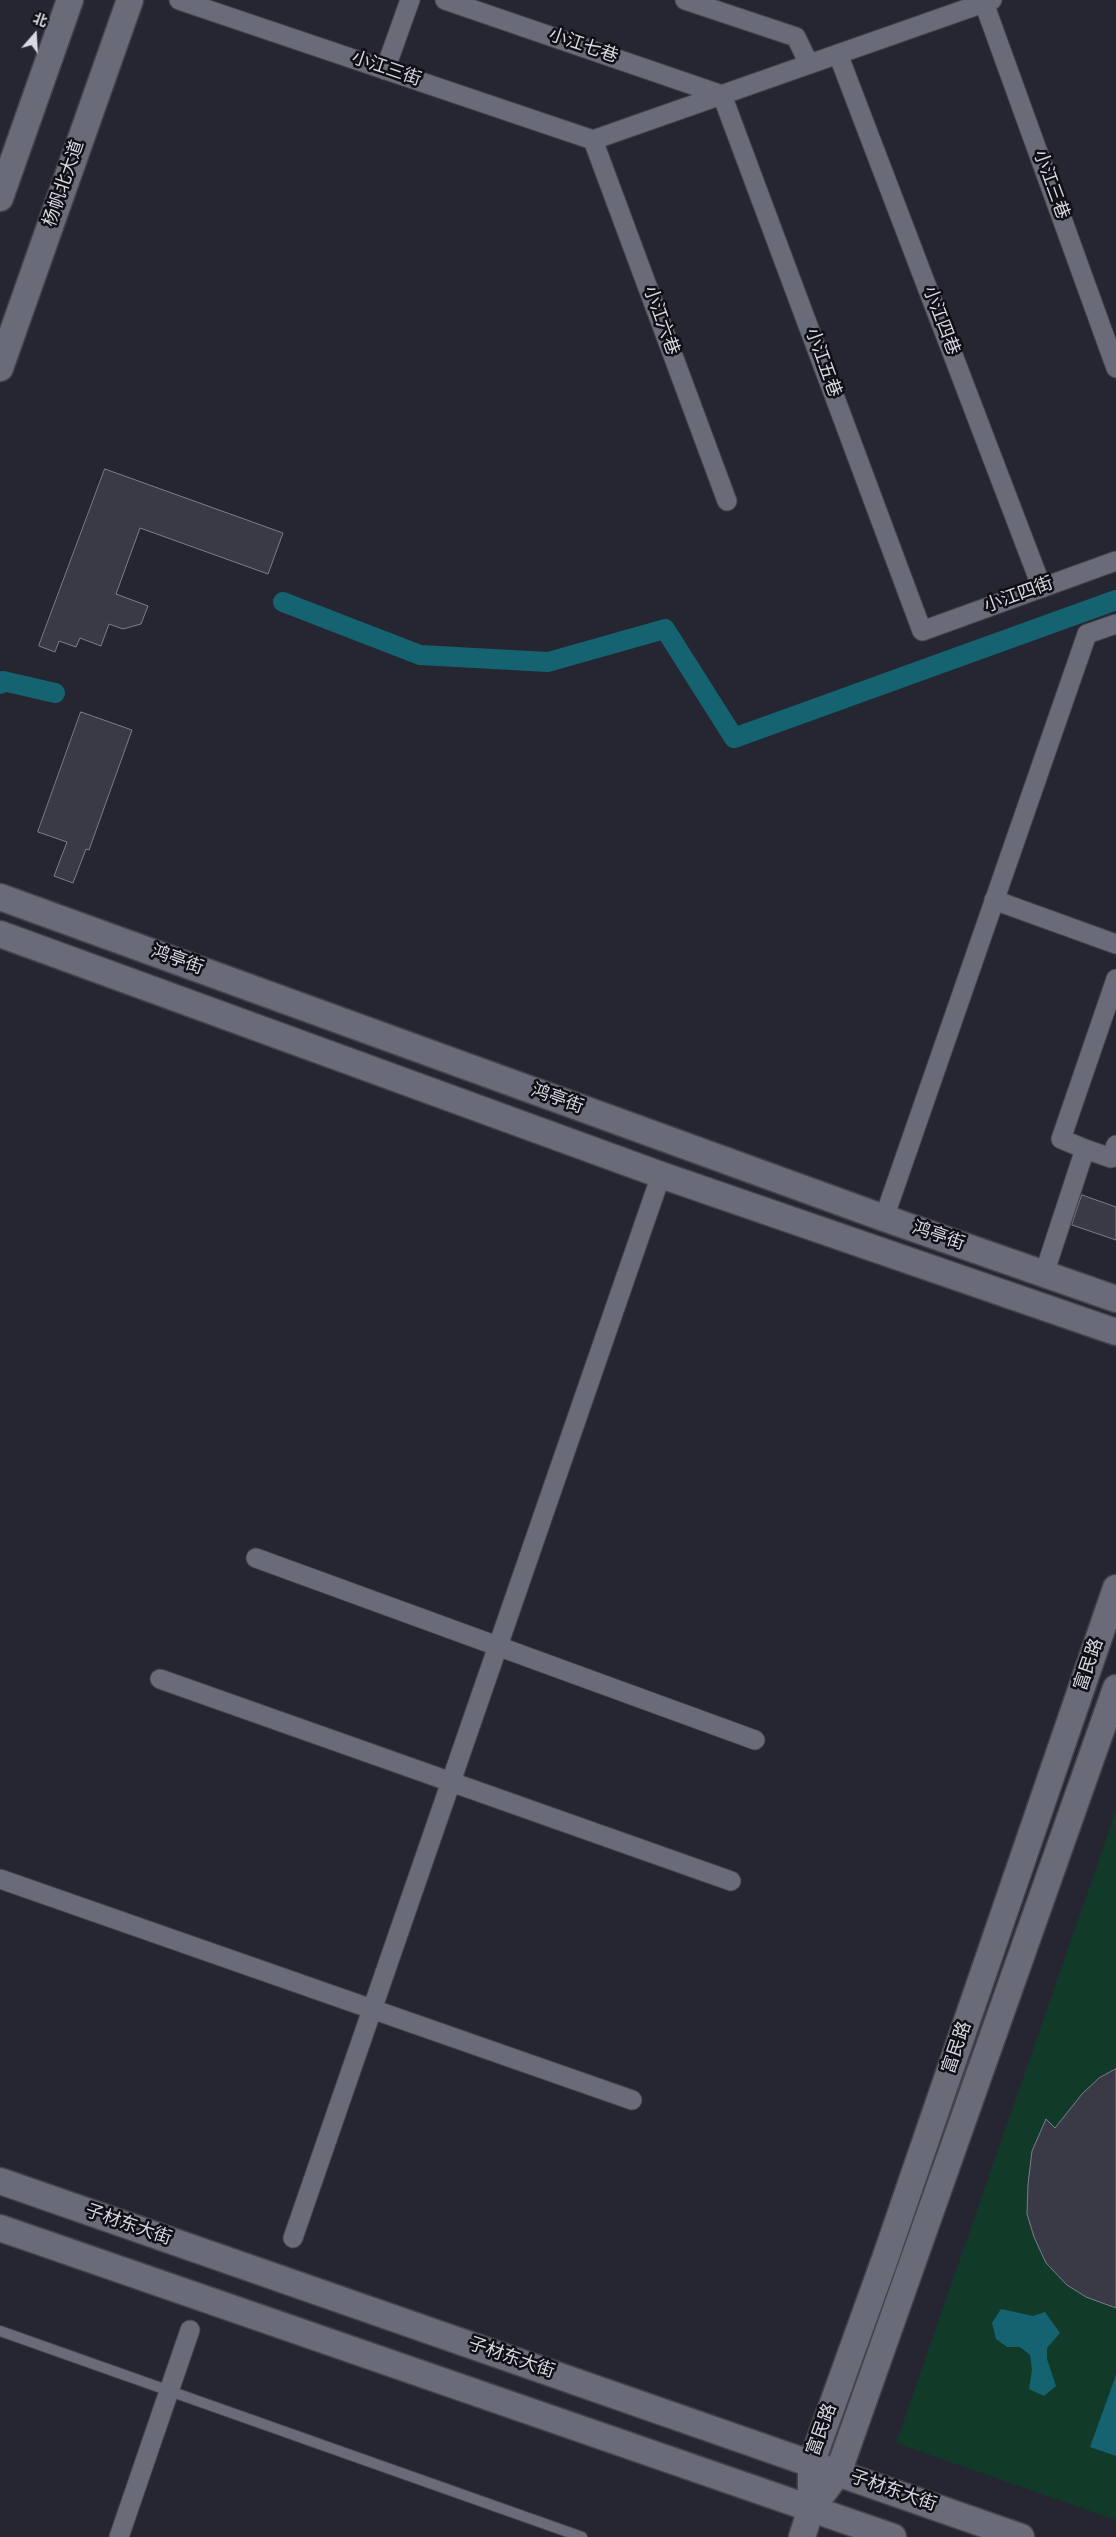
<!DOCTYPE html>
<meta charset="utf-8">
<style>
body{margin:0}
#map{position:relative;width:1116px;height:2537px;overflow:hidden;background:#252632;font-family:"Source Sans 3","Noto Sans SC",sans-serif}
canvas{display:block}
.north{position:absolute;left:10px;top:10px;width:50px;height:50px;-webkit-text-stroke:4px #0f0f15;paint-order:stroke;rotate:19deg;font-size:14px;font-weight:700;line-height:20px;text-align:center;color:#d7d8e0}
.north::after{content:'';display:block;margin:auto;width:18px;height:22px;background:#d7d8e0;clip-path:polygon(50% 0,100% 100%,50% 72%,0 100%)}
</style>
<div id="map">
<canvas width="1116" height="2537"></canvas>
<div class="north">北</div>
</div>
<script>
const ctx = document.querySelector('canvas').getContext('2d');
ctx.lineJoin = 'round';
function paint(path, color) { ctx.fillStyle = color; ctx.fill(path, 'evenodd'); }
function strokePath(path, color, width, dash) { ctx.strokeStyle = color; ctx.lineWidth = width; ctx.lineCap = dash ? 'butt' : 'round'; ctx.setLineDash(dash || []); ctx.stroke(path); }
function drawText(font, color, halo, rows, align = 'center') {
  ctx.font = font + ' "Source Sans 3","Noto Sans SC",sans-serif'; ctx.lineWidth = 5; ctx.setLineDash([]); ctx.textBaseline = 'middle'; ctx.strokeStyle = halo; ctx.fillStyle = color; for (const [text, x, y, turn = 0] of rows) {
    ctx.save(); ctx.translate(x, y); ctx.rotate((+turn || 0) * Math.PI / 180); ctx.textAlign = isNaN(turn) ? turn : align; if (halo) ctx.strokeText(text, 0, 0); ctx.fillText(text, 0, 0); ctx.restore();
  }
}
paint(new Path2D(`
 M1116,1811V2520L896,2443Z`), '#123a29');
paint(new Path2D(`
 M1001,2309L1033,2316L1045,2312L1060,2333L1047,2348V2359L1056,2386L1044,2396L1029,2389L1032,2370L1030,2355L1020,2347H1007L996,2339L992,2323Z
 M1116,2375V2456L1090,2447Z`), '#156371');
strokePath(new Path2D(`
 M283,602L420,655L548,662L665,629L734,738L1116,600
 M0,684L3,681L55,693`), '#156371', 20);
const building = new Path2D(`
 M105,469L283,533L268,574L140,528L116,594L148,606L141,624L123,629L109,624L101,646L80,638L76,647L59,641L55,652L39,646Z
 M81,712L132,730L89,850L86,849L73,883L54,876L67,842L38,832Z
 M1082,1195L1116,1207V1240L1072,1225Z
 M1116,2069V2308L1086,2297L1067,2285L1046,2263L1034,2237L1027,2214L1028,2184L1032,2151L1046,2119L1055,2128L1082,2094L1099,2078Z`);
paint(building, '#393a46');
strokePath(building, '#7b7d8b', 1);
const lane = new Path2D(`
 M0,2331L582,2537`);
const street = new Path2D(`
 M179,0L593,140
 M445,0L722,95L922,631L1116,561
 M685,0L796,37L809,64
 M984,3L1116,368
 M838,54L1042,588
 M385,70L410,0
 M593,140L992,0
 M593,140L727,501
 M994,900L1116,944
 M1085,1149L1061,1139L1116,979
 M884,1218L1087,634L1116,624
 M1044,1274L1085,1149L1111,1158L1116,1145
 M256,1558L755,1740
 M160,1679L731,1881
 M0,1879L632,2100
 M293,2238L661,1175
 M119,2537L190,2330`);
const secondary = new Path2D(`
 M0,198L70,0
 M0,368L130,0
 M0,897L884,1218L1116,1299
 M0,934L661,1175L1116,1332
 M0,2181L1021,2537
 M0,2228L893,2537
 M811,2509V2464L886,2256L1116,1588
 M802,2537L811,2509L838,2473L1116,1688`);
strokePath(lane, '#42434d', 12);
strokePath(street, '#42434d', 21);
strokePath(secondary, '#42434d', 29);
strokePath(lane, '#696b79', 10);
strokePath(street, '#696b79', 19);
strokePath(secondary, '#696b79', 26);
drawText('18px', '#d7d8e0', '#0f0f15', [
 ["小江七巷",583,47,19],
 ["小江三街",386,70,19],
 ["杨帆北大道",65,184,-71],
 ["小江三巷",1050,185,70],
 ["小江六巷",660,321,70],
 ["小江四巷",940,321,69],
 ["小江五巷",822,363,70],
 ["小江四街",1019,596,-20],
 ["鸿亭街",177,961,20],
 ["鸿亭街",557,1100,20],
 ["鸿亭街",938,1237,19],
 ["富民路",1090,1665,-71],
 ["富民路",958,2048,-71],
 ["子材东大街",128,2226,19],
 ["子材东大街",511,2359,19],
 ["富民路",823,2430,-70],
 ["子材东大街",893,2492,19]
]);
</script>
